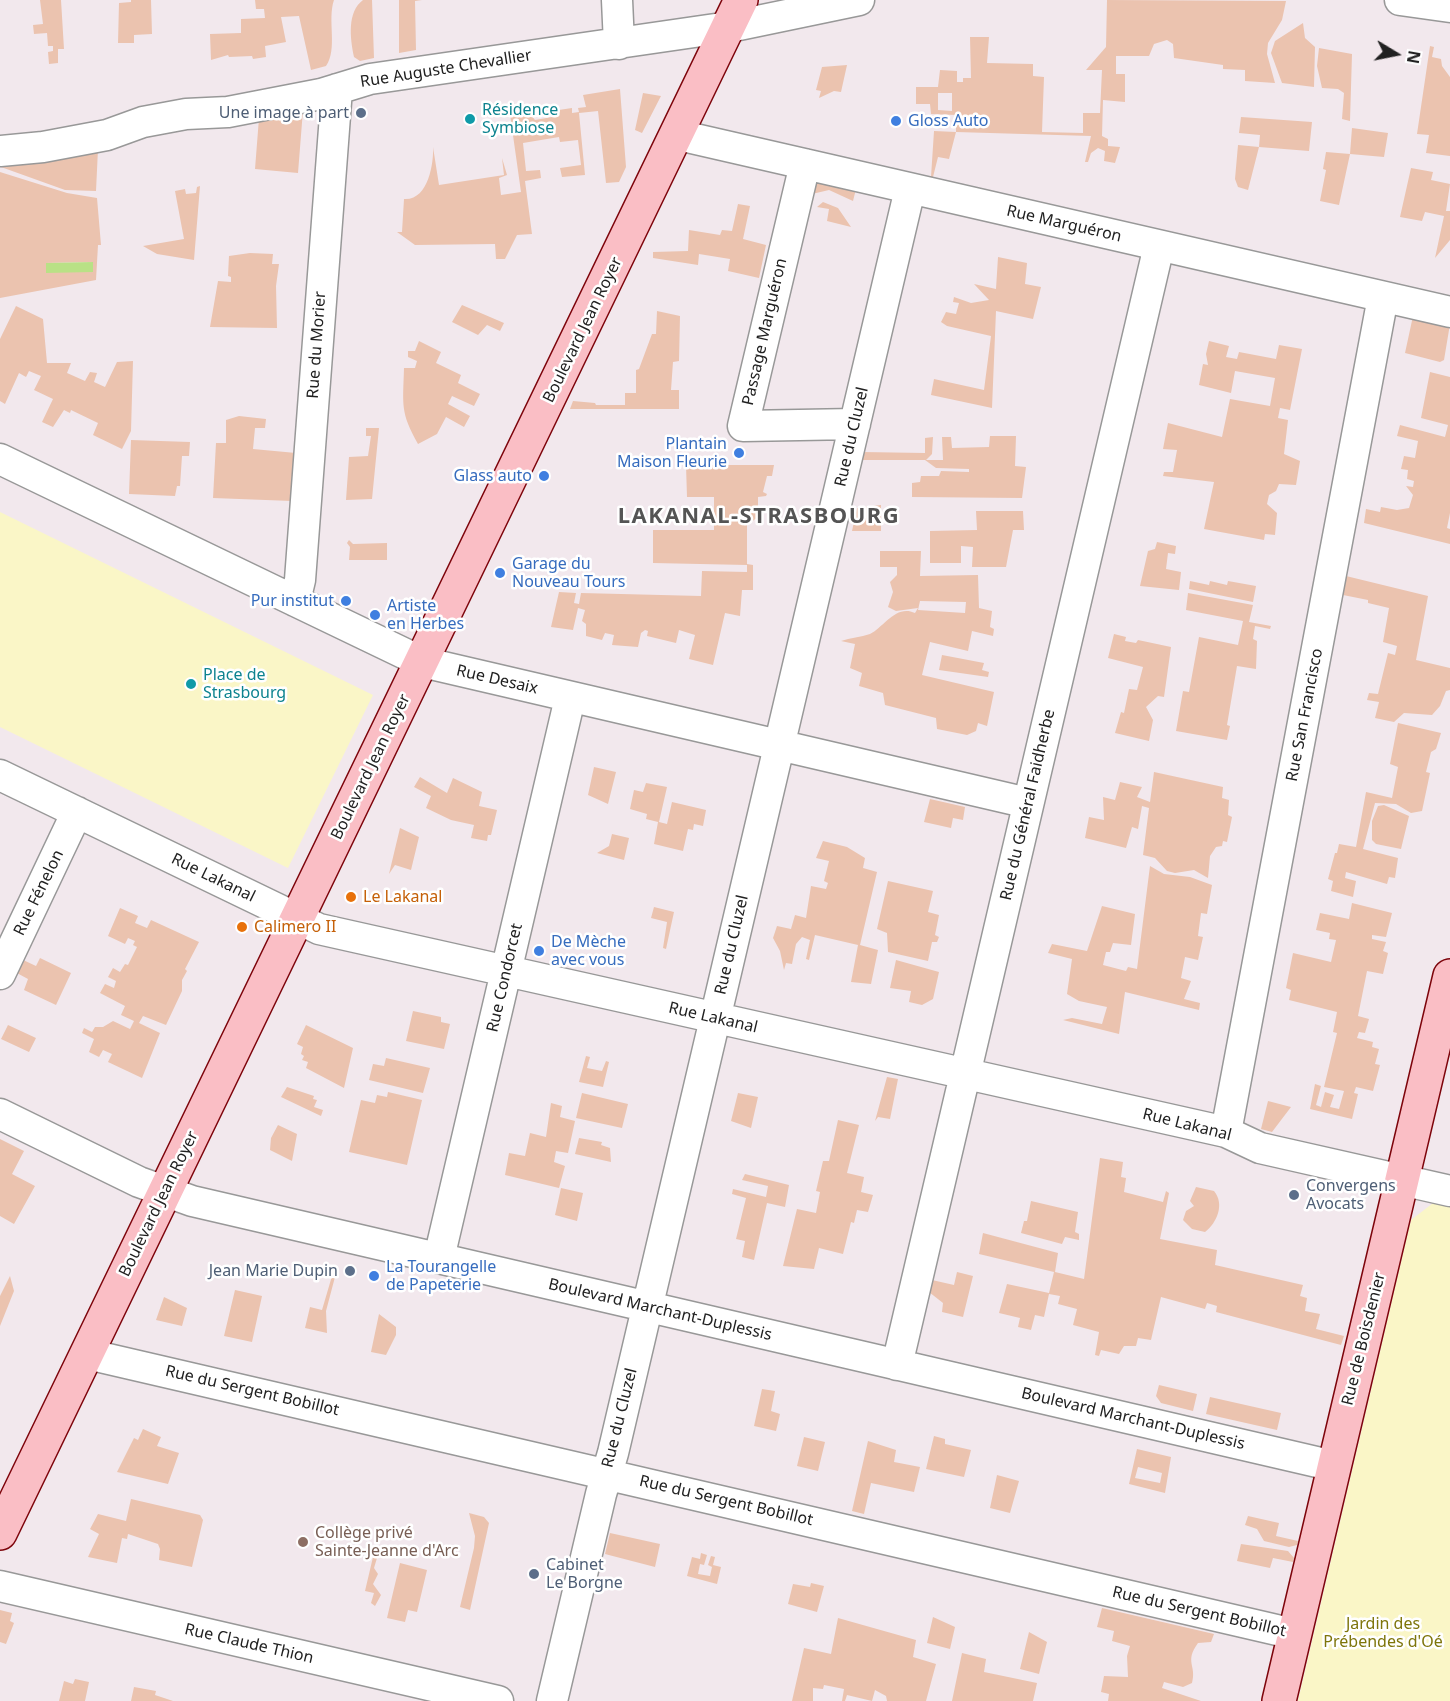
<!DOCTYPE html>
<meta charset="utf-8">
<style>
body{margin:0}
#map{position:relative;width:1450px;height:1701px;overflow:hidden;background:#f2e8ed;font-family:"Noto Sans",sans-serif}
canvas{display:block}
.north{position:absolute;left:1366px;top:24px;width:60px;height:60px;-webkit-text-stroke:4px #fff;paint-order:stroke;rotate:100deg;font-size:16px;font-weight:700;line-height:24px;text-align:center;color:#212121}
.north::after{content:'';display:block;margin:auto;width:21px;height:27px;background:#212121;clip-path:polygon(50% 0,100% 100%,50% 72%,0 100%)}
</style>
<div id="map">
<canvas width="1450" height="1701"></canvas>
<div class="north">N</div>
</div>
<script>
const ctx = document.querySelector('canvas').getContext('2d');
ctx.lineJoin = 'round';
function paint(path, color) { ctx.fillStyle = color; ctx.fill(path, 'evenodd'); }
function strokePath(path, color, width, dash) { ctx.strokeStyle = color; ctx.lineWidth = width; ctx.lineCap = dash ? 'butt' : 'round'; ctx.setLineDash(dash || []); ctx.stroke(path); }
function drawText(font, color, halo, rows, align = 'center') {
  ctx.font = font + ' "Noto Sans",sans-serif'; ctx.lineWidth = 5; ctx.setLineDash([]); ctx.textBaseline = 'middle'; ctx.strokeStyle = halo; ctx.fillStyle = color; for (const [text, x, y, turn = 0] of rows) {
    ctx.save(); ctx.translate(x, y); ctx.rotate((+turn || 0) * Math.PI / 180); ctx.textAlign = isNaN(turn) ? turn : align; if (halo) ctx.strokeText(text, 0, 0); ctx.fillText(text, 0, 0); ctx.restore();
  }
}
paint(new Path2D(`
 M40,0H61L64,49H58V63L49,64L48,52L53,51V46H48L47,33L34,34L33,25L43,24Z
 M131,0H151L152,34L134,35V43H118L119,3L131,2Z
 M255,0H334C327,20 338,49 326,66L311,70L299,16L281,17L286,42L265,46L266,57L253,59L252,56L229,57L228,55L211,60L210,34L241,33V19L265,18L264,9H256Z
 M363,0H372L374,58L360,61L354,57C350,38 347,12 363,0Z
 M399,0H422L415,1L416,50L399,53Z
 M1107,0L1286,1L1282,20L1268,43L1267,54L1275,83L1245,81V70L1223,69V65L1174,58L1173,44L1167,40L1154,44L1149,56H1116V74H1125V102L1103,100L1102,136L1108,139V146L1120,147L1115,163L1104,161L1105,151L1098,148L1091,153L1088,162H1085L1091,136L956,132L949,159L938,157L933,177H931L934,131L956,132V115L931,114L930,104H916V87H938L940,70L957,71V82H963V78H971L970,37H989L987,63L1033,64V76L1044,77L1042,132L1083,133V113H1100L1102,70H1086L1106,47ZM938,93H952V111L938,110Z
 M1303,23L1305,38L1315,47L1314,87L1282,83L1271,53L1275,41Z
 M1430,46L1434,47L1432,57L1441,59L1442,66L1450,77V156L1426,153L1429,135L1417,134Z
 M1319,48L1352,54L1350,121L1342,119L1344,93L1338,89L1322,88L1317,66Z
 M847,65L841,92L834,91L819,98L821,91L816,90L822,67Z
 M620,89L626,167L619,182L606,183L598,111L579,113L585,175L562,177L560,168L581,165L578,140L560,142L559,137L523,143L526,171L540,170L541,178L525,181L532,234L517,235L505,259H496L495,244L415,245L397,232H402L404,199C428,201 434,163 433,147L439,185L504,175L502,158L507,175L499,178L501,195L521,192L509,107L523,105L535,120L552,117V111L572,108V113L579,112L578,108L586,107L583,95Z
 M643,93L661,96L642,133L635,130Z
 M303,110L298,173L255,169L259,118Z
 M1241,117L1312,122L1309,151L1259,147L1248,190L1238,187L1235,179L1238,145L1259,147L1260,135L1239,133Z
 M1352,128L1388,133L1384,157L1350,154L1339,205L1320,201L1326,170L1323,169L1326,152L1350,154Z
 M98,149L96,191L65,190L1,167Z
 M1411,168L1433,172L1431,180L1450,184L1446,211H1450V240L1435,258L1444,216L1425,212L1422,221L1400,217Z
 M0,172L67,193L97,198L101,245H98L96,280L0,298ZM93,262V272H46V263Z
 M812,179L856,189L853,201L829,190L812,194Z
 M200,186L194,260L157,254L143,246L184,239L175,191L185,189L186,194L196,193L197,187Z
 M823,202L838,208L851,227L827,221L829,209L817,207Z
 M738,204L750,206L743,239L766,245L759,278L728,271L730,259L699,254L698,265L653,258V252L688,251L689,230L720,235L722,230L732,231Z
 M250,253L273,254L272,264H279L276,286L277,328L210,327L218,281L231,282V277L228,276L229,256Z
 M998,257L1027,263L1025,284L1041,287L1033,319L996,311L992,408L931,395L934,379L984,390L991,336L947,326L941,322L946,312L956,314L959,303L953,302L954,297L971,303L989,300L974,284L996,289Z
 M462,305L504,323L500,331L487,325L478,335L452,322Z
 M16,306L43,319L47,363H71L67,373L85,381L90,372L97,373L94,382L105,387L117,362L133,361L131,431L122,449L93,435L98,423L71,410L70,413L64,410L53,427L42,422L53,399L34,390L41,376L29,371L26,377L19,373L5,404L0,401V339Z
 M657,311L680,316L679,361L673,362L671,390H679V409H570L573,401L595,403L596,405H625V393H636V370L639,369L652,334H656Z
 M1413,316L1450,324L1444,360L1440,362L1405,353Z
 M419,341L441,352L436,363L461,375L458,383L480,394L474,406L452,396L448,404L470,416L464,427L446,417L437,434L418,444C400,412 403,405 404,368H415L417,361L408,357V351H415Z
 M1209,341L1229,346L1226,357L1237,359L1239,352L1276,359L1279,345L1302,349L1290,410L1280,408L1278,418L1288,420L1284,454L1300,461L1296,485L1279,484L1276,491L1269,495L1267,504L1277,513L1275,535L1265,534L1264,540L1204,529L1214,482L1163,476L1164,472H1173L1177,450L1163,449L1168,423L1222,437L1230,399L1270,406L1275,378L1235,371L1231,393L1199,385L1203,364L1208,365L1206,354Z
 M1430,372L1450,377V513L1447,528L1450,529V544L1364,523L1366,509L1380,512L1381,507L1397,510L1409,508L1413,495L1406,486L1413,487L1414,481L1407,479L1408,470L1401,469L1404,456L1415,458L1418,441L1397,436L1400,425L1445,437L1448,425L1421,418Z
 M239,416L266,419L265,428H255L253,449L296,453L292,501L213,498L216,443H226V420Z
 M366,428H379L372,499L346,500L349,457L368,456L371,436H366Z
 M990,436H1016L1015,466L1026,467L1022,498L912,497V483L920,482L921,476H939L941,471L969,472V469L936,468L925,460H860L862,452L925,453V438L933,437L932,454L926,460H943L942,437H951L952,448L989,447Z
 M131,440L190,442L189,456H182L180,486H177L175,496L129,494Z
 M686,465H774L772,476H767L763,492L767,494L766,496L758,497V517L747,525V564L753,565V590H742L740,616L725,613L713,665L689,659L695,635L679,630L676,643L647,636L648,631L645,630L641,633L638,647L612,645L614,635L605,633L602,640L586,636V624L582,621L585,610L578,608L573,630L551,627L559,592L576,593L574,603L579,604L581,593L701,596L702,571L747,572V565L653,563V530H714V497H687Z
 M881,505V531H852L857,508Z
 M976,511H1023L1024,530H1013L1006,567H972L973,547L961,546V563H930V531L977,530Z
 M349,540L353,544L387,543V560H349L350,547L347,543Z
 M1157,542L1176,546L1175,554L1168,553L1166,569L1181,572L1179,590L1140,586L1148,551L1155,549Z
 M880,551H921L920,576L978,575L979,608L992,611L990,627L994,629L993,636L972,631L968,651L930,642L922,675L994,692L987,726L978,723L976,731L967,735L937,729L936,718L885,705L883,693L859,686L862,673L850,668L855,644L841,641C850,638 861,637 870,634C884,627 896,604 915,613L918,608L896,611L888,607L893,592L890,582L897,575V567H880ZM920,601L966,602L965,613L918,610Z
 M1346,576L1428,596L1416,660L1450,668V690L1446,691L1440,706L1432,715L1404,713L1394,722L1375,718L1379,702L1367,700L1369,693L1378,694L1388,653L1395,655L1397,646L1383,642L1389,608L1368,603V600L1343,595Z
 M1190,581L1209,585L1210,581L1227,585L1228,581L1256,586L1253,602L1189,589Z
 M1188,593L1253,605L1249,622L1271,626L1270,629L1255,626L1253,639L1257,641L1256,669L1237,666L1227,725L1230,726L1227,740L1176,731L1183,691L1189,692L1199,637L1238,645L1243,621L1186,610Z
 M1114,634L1126,637L1125,641L1136,643L1138,640L1171,647L1164,697L1158,696L1146,707L1153,720L1149,741L1115,733L1121,712L1124,713L1129,689L1137,690L1143,667L1108,658Z
 M942,655L984,663L982,670L989,672L988,677L939,670Z
 M1398,723L1441,733L1436,749L1431,752L1426,772L1430,773L1422,811L1411,813L1396,804L1375,803L1363,849L1398,858L1395,878L1389,877L1387,884L1346,872L1345,878L1356,881L1353,897L1331,891L1333,881L1328,879L1335,853H1337L1339,844L1356,847L1366,792L1392,798L1398,767L1390,764Z
 M594,767L616,772L608,804L588,795Z
 M1154,772L1223,787L1222,798L1229,800L1228,815L1232,817L1227,842L1223,841L1222,846L1216,847L1210,856L1208,878L1194,870L1175,873L1167,871L1155,858L1143,855L1149,808L1142,806L1138,829L1132,827L1126,848L1085,838L1089,817L1104,820L1103,797L1115,800L1120,782L1142,787L1137,797L1150,802Z
 M420,777L447,793L453,778L482,792L479,806L497,810L491,835H488L487,841L471,838L474,825L451,820L426,808L431,796L414,787Z
 M646,783L667,787L659,822L667,824L672,802L706,810L703,826L694,824L693,830L688,829L683,851L654,844L658,822L646,819L647,814L630,809L634,790L643,792Z
 M930,799L965,807L963,820L953,818L951,828L924,822Z
 M1384,805L1409,816L1401,849L1376,844L1372,840V821L1378,806Z
 M400,828L419,837L411,870L395,865L389,874Z
 M612,834L629,838L624,860L597,853L609,846Z
 M823,841L847,847L865,858L863,868L877,872L860,945L878,950L871,984L851,982L858,945L815,935L809,960L806,959L810,940L802,937L796,944L792,964L786,963L784,970L780,951L773,938L777,926L791,929L795,915L806,918L811,886L826,889L828,883L824,881L829,861L816,858Z
 M1150,866L1164,874L1190,877L1212,885L1207,914L1201,913L1198,936L1203,937L1198,960L1185,957L1181,978L1191,981L1184,999L1200,1003L1199,1010L1125,992L1119,1034L1063,1020L1072,1018L1102,1024L1107,1007L1079,1001L1067,994L1072,959L1048,953L1052,944L1087,951L1102,906L1135,914L1131,945L1113,943L1110,952H1106L1103,965L1126,971L1128,967L1137,969Z
 M888,881L933,891L928,912L939,915L935,935L939,937L937,942H932L928,961L888,952L887,933L877,929Z
 M1352,903L1392,913L1386,937L1372,935V939L1386,942L1383,951L1388,953L1383,974L1367,971L1358,1016L1369,1019L1365,1033L1359,1032L1357,1038L1373,1042L1372,1047L1379,1049L1375,1064L1380,1065L1373,1091L1356,1087L1354,1093L1358,1094L1352,1119L1310,1109L1315,1084L1321,1086L1316,1105L1321,1107L1325,1092L1334,1095L1330,1107L1339,1109L1344,1091L1324,1087L1337,1033L1333,1032L1337,1012L1289,1000L1291,990L1286,988L1293,953L1331,962L1336,940L1329,939L1330,933L1316,930L1320,913L1349,919Z
 M654,907L674,912L666,949L663,948L667,922L651,918Z
 M120,908L138,916L135,923L147,928L151,920L199,942L185,969L187,971L182,980V991L166,1025L143,1016L139,1023L160,1033L142,1078L108,1062L112,1054L103,1050L99,1057L89,1052L94,1039L82,1033L84,1028L92,1032L95,1027H103L113,1021L130,1029L134,1021L121,1015L125,1006L100,993L105,984L114,988L116,981L108,977L113,968L120,972L125,964L128,965L137,947L133,945L135,941L128,938L125,944L108,936Z
 M40,958L71,973L56,1005L24,990L28,979L15,972L21,959L36,966Z
 M896,960L939,972L933,999L922,1005L909,1002L911,991L890,988Z
 M413,1011L441,1017V1022L450,1024L444,1049L406,1041Z
 M8,1025L36,1038L29,1052L1,1039Z
 M306,1025L353,1048L344,1088L306,1068L308,1062L302,1060L304,1056L301,1054L303,1047L297,1044Z
 M586,1056L590,1057L587,1068L602,1071L606,1061L609,1062L603,1087L579,1082Z
 M386,1058L430,1068L423,1093L369,1080L373,1064L384,1066Z
 M887,1077L898,1079L890,1119L878,1117L875,1121Z
 M287,1087L314,1096L313,1099L317,1100L314,1107L323,1110L321,1116L281,1097Z
 M388,1092L422,1100L407,1165L349,1152L361,1100L375,1103L377,1095L387,1097Z
 M582,1093L628,1104L622,1128L576,1118Z
 M738,1093L758,1097L751,1128L731,1121Z
 M1268,1101L1291,1107L1272,1132L1261,1129Z
 M551,1103L562,1106L560,1117L575,1121L568,1153L556,1151L554,1162L565,1166L559,1188L505,1175L509,1153L525,1156L530,1133L546,1137Z
 M838,1120L859,1125L847,1173L864,1177L861,1192L873,1195L868,1212L857,1210L854,1223L851,1222L843,1254L819,1248L814,1269L783,1266L797,1209L816,1213L820,1192L816,1191L823,1161H829Z
 M278,1125L297,1134L292,1161L270,1150L271,1138Z
 M579,1138L602,1142L601,1145L610,1148L611,1162L575,1154Z
 M0,1139L24,1151L12,1174L35,1186L14,1224L0,1216Z
 M1100,1158L1123,1162L1121,1177L1126,1178L1124,1192L1163,1202L1166,1191L1169,1193L1160,1239L1217,1250L1215,1265L1303,1285L1300,1296L1307,1298L1305,1311L1320,1314L1316,1329L1344,1336L1341,1345L1216,1312L1217,1306L1207,1303L1205,1309L1161,1297L1151,1340L1138,1338L1136,1346H1124L1119,1354L1101,1350L1099,1356L1095,1355L1099,1332L1073,1325L1077,1309L1058,1304L1060,1296L1049,1294L1044,1317L1035,1315L1031,1330L1018,1327L1020,1318L999,1313L1007,1284L1049,1293L1054,1272L979,1254L983,1233L1058,1253L1055,1272L1084,1279Z
 M745,1174L789,1185L785,1207L767,1203L754,1260L742,1257L745,1241L736,1239L746,1198L732,1194L733,1189L766,1197L768,1186L742,1180Z
 M1196,1187L1214,1191C1225,1204 1217,1223 1205,1232L1192,1229L1183,1220L1186,1211L1194,1206L1190,1201Z
 M561,1188L583,1193L577,1221L555,1215Z
 M1031,1201L1078,1212L1075,1232L1079,1234V1240L1065,1237L1062,1244L1021,1233L1024,1221H1027Z
 M957,1272L973,1276L963,1317L942,1312L943,1303L929,1292L932,1280L954,1285Z
 M10,1276L14,1291L0,1326V1296Z
 M332,1276L335,1277L326,1311L327,1333L305,1328L310,1307L322,1310Z
 M235,1290L262,1296L252,1342L224,1336Z
 M164,1297L187,1308L182,1326L156,1320Z
 M379,1314L396,1327V1335L386,1355L371,1352Z
 M1159,1385L1197,1394L1193,1411L1161,1403L1156,1396Z
 M762,1389L775,1391L771,1411L780,1414L776,1431L754,1426Z
 M1210,1397L1281,1413L1277,1430L1206,1414Z
 M143,1429L161,1437L157,1446L179,1453L168,1484L117,1472L134,1438L138,1440Z
 M934,1436L945,1439V1444L971,1450L964,1477L926,1469Z
 M804,1437L825,1442L818,1471L797,1466Z
 M868,1441L896,1450L894,1462L920,1467L914,1492L871,1483L864,1514L852,1511Z
 M1137,1449L1171,1457L1165,1493L1129,1484ZM1138,1467L1162,1473L1160,1483L1135,1478Z
 M997,1475L1019,1481L1010,1513L990,1508Z
 M131,1499L200,1515L203,1520L192,1567L159,1560L160,1549L158,1544L128,1534L127,1539L122,1538L117,1563L88,1557L99,1534L90,1529L98,1514L126,1521Z
 M469,1513L484,1517L489,1523L470,1610L460,1607L474,1548L475,1536Z
 M1248,1516L1279,1523L1276,1536L1298,1541L1297,1545L1289,1547L1264,1541L1257,1529L1245,1525Z
 M610,1533L660,1544L655,1567L605,1554Z
 M1241,1544L1288,1551L1294,1558L1293,1562L1273,1558L1270,1568L1237,1561Z
 M701,1553L707,1555L704,1565L700,1564L698,1574L710,1576L712,1567L708,1565L711,1556L715,1557L713,1565L721,1567L717,1584L687,1576L692,1557L700,1559Z
 M373,1557L377,1558L374,1568L378,1574L373,1584L381,1595L375,1606L371,1603L374,1593L365,1591Z
 M400,1563L427,1570L417,1612L408,1610L405,1622L387,1618Z
 M811,1583L824,1586L817,1612L788,1604L793,1584L810,1587Z
 M1102,1608L1214,1634L1211,1642L1198,1643C1184,1662 1197,1665 1192,1683L1183,1687L1164,1682L1162,1688L1201,1701H1108L1109,1694L1101,1692L1104,1676L1128,1677L1127,1656L1130,1646L1112,1641L1114,1631L1097,1627Z
 M0,1610L12,1613L10,1621L14,1623L6,1644L0,1642Z
 M933,1617L955,1627L950,1649L927,1643Z
 M838,1618L916,1640L913,1657L936,1664L926,1701H887L886,1696L875,1690L872,1701L847,1695L845,1701H842L844,1689L824,1685L823,1689L813,1688V1701H792L804,1648L831,1654Z
 M1029,1632L1047,1642L1039,1674L1020,1669Z
 M962,1653L986,1659L984,1672L1037,1683L1033,1701H952Z
 M75,1679L89,1682L85,1701H59L64,1681L73,1684Z
 M134,1687L156,1691L155,1695L173,1701H131Z`), '#ebc3af');
paint(new Path2D(`
 M0,512L373,695L288,868L0,727Z
 M1437,1200L1450,1203V1701H1298L1411,1220Z`), '#faf6c7');
paint(new Path2D(`
 M93,262V272L46,273V263Z`), '#b9e186');
const street = new Path2D(`
 M617,0L619,44
 M1400,0L1450,7
 M678,135L1450,312
 M0,151L43,147L107,135L143,122L186,114L228,112L321,94L370,79L729,27L859,0
 M805,164L743,426L855,424
 M0,459L422,662L1028,803
 M295,601L300,580L337,89
 M0,775L319,929L1226,1132L1260,1148L1450,1191
 M0,974L77,812
 M0,1114L139,1182L192,1201L1334,1466
 M1226,1132L1383,297
 M439,1258L570,698
 M87,1354L1294,1634
 M897,1365L1159,246
 M0,1586L498,1701
 M552,1701L601,1494L613,1453L910,189`);
const secondary = new Path2D(`
 M0,1533L741,0
 M1279,1701L1450,976`);
strokePath(street, '#989898', 33);
strokePath(secondary, '#7d040b', 36);
strokePath(street, '#fff', 30);
strokePath(secondary, '#fabec5', 33);
for (const [x, y, r, color] of [
 [361,113,6,"#5c6f8a"],
 [470,119,6,"#0f9aa8"],
 [896,121,6,"#3f7fe0"],
 [739,453,6,"#3f7fe0"],
 [544,476,6,"#3f7fe0"],
 [500,573,6,"#3f7fe0"],
 [346,601,6,"#3f7fe0"],
 [375,615,6,"#3f7fe0"],
 [191,684,6,"#0f9aa8"],
 [351,897,6,"#e8710a"],
 [242,927,6,"#e8710a"],
 [539,951,6,"#3f7fe0"],
 [1294,1195,6,"#5c6f8a"],
 [350,1271,6,"#5c6f8a"],
 [374,1276,6,"#3f7fe0"],
 [303,1542,6,"#8d6e63"],
 [534,1574,6,"#5c6f8a"]
]) { const dot = new Path2D(); dot.arc(x, y, r, 0, 2 * Math.PI); ctx.fillStyle = color; ctx.fill(dot); strokePath(dot, '#fff', 2); }
drawText('16px', '#212121', '#fff', [
 ["Rue Auguste Chevallier",446,69,-9],
 ["Rue Marguéron",1064,224,13],
 ["Boulevard Jean Royer",583,330,-64],
 ["Passage Marguéron",765,332,-77],
 ["Rue du Morier",317,345,-86],
 ["Rue du Cluzel",852,437,-77],
 ["Rue Desaix",497,680,13],
 ["Rue San Francisco",1305,715,-79],
 ["Boulevard Jean Royer",371,767,-64],
 ["Rue du Général Faidherbe",1028,805,-77],
 ["Rue Lakanal",213,878,26],
 ["Rue Fénelon",39,893,-64],
 ["Rue du Cluzel",732,945,-77],
 ["Rue Condorcet",505,978,-77],
 ["Rue Lakanal",713,1018,13],
 ["Rue Lakanal",1187,1125,14],
 ["Boulevard Jean Royer",159,1204,-64],
 ["Boulevard Marchant-Duplessis",660,1310,13],
 ["Rue de Boisdenier",1364,1339,-76],
 ["Rue du Sergent Bobillot",252,1391,13],
 ["Rue du Cluzel",620,1418,-76],
 ["Boulevard Marchant-Duplessis",1133,1419,13],
 ["Rue du Sergent Bobillot",726,1501,13],
 ["Rue du Sergent Bobillot",1199,1612,13],
 ["Rue Claude Thion",249,1644,13]
]);
drawText('16px', '#0d838f', '#fff', [
 ["Résidence",482,110],
 ["Symbiose",482,128],
 ["Place de",203,675],
 ["Strasbourg",203,693]
], 'left');
drawText('16px', '#4e5e75', '#fff', [
 ["Une image à part",349,113],
 ["Convergens",1306,1186,"left"],
 ["Avocats",1306,1204,"left"],
 ["Jean Marie Dupin",338,1271],
 ["Cabinet",546,1565,"left"],
 ["Le Borgne",546,1583,"left"]
], 'right');
drawText('16px', '#366cbe', '#fff', [
 ["Gloss Auto",908,121],
 ["Plantain",727,444,"right"],
 ["Maison Fleurie",727,462,"right"],
 ["Glass auto",532,476,"right"],
 ["Garage du",512,564],
 ["Nouveau Tours",512,582],
 ["Pur institut",334,601,"right"],
 ["Artiste",387,606],
 ["en Herbes",387,624],
 ["De Mèche",551,942],
 ["avec vous",551,960],
 ["La Tourangelle",386,1267],
 ["de Papeterie",386,1285]
], 'left');
drawText('16px', '#c56008', '#fff', [
 ["Le Lakanal",363,897],
 ["Calimero II",254,927]
], 'left');
drawText('16px', '#785e54', '#fff', [
 ["Collège privé",315,1533],
 ["Sainte-Jeanne d'Arc",315,1551]
], 'left');
drawText('16px', '#7e750b', '#fff', [
 ["Jardin des",1383,1624],
 ["Prébendes d'Oé",1383,1642]
]);
ctx.letterSpacing = '1.5px';
drawText('bold 22px', '#545454', '#fff', [
 ["LAKANAL-STRASBOURG",759,517]
]);
ctx.letterSpacing = '0px';
</script>
